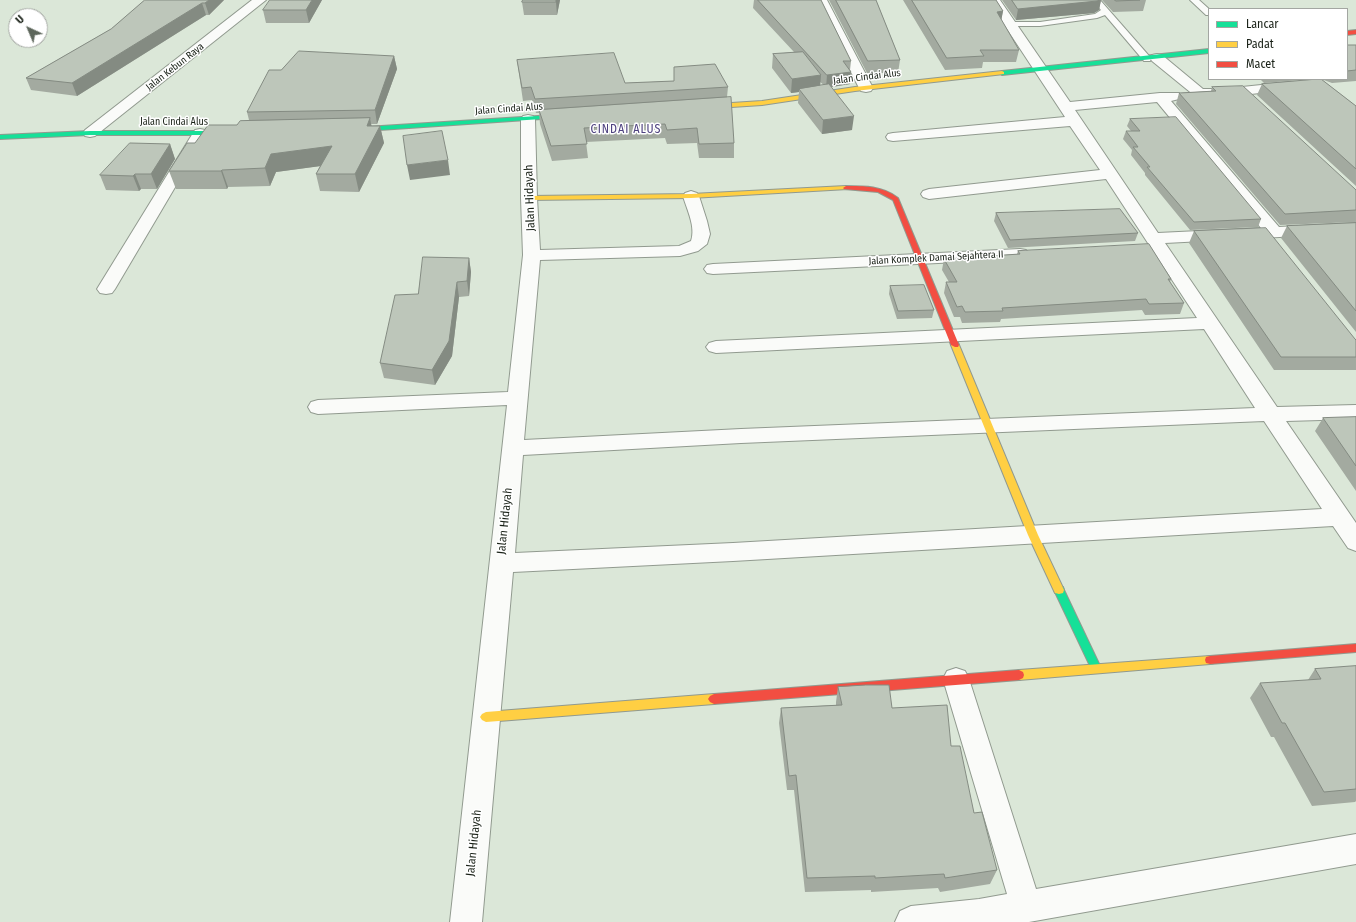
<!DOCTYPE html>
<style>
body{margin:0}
#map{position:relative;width:1356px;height:922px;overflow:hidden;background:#dbe7d8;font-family:"Fira Sans Condensed",sans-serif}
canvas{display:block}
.legend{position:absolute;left:1208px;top:8px;width:140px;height:72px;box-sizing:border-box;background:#fff;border:1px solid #a3a6a2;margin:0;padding:5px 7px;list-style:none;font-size:12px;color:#192117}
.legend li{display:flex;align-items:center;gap:8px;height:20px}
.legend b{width:20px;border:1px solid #a3a6a2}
.north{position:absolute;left:8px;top:8px;width:40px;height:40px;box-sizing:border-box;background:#fff;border:1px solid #a3a6a2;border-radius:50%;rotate:316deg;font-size:11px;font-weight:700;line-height:16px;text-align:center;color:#192117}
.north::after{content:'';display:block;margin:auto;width:14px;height:18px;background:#5d665b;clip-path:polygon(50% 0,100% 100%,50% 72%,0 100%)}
</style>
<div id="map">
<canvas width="1356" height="922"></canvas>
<ul class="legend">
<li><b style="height:5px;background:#16e098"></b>Lancar</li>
<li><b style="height:5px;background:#ffcf43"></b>Padat</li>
<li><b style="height:5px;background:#f24e42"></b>Macet</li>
</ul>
<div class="north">U</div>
</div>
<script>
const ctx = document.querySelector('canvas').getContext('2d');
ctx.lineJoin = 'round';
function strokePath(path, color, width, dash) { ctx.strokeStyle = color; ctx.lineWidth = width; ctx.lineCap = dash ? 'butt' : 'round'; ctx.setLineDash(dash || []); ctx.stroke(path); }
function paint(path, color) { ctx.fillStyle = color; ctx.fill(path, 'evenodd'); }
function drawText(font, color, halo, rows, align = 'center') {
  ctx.font = font + ' "Fira Sans Condensed",sans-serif'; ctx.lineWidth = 3; ctx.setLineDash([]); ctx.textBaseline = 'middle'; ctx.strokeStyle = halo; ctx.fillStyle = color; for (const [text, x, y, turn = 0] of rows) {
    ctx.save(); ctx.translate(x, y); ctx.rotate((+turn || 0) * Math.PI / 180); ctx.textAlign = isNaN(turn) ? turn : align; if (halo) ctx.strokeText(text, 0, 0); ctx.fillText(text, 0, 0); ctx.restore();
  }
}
const lane = new Path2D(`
 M1092,0H1100L1150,57L1151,59L1150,61H1144L1105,15L1097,18L1040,26H1009L1005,24L1009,22H1040L1095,14L1101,10Z
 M1190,0H1199L1209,9V15H1206Z`);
const street = new Path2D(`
 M252,0H266L95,136L90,137L85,136L83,133L85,130Z
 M815,0H827L873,88L871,91L866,92L861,91L859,88Z
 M988,0H1000L1070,102L1160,93H1179L1181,96L1179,99L1171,101L1279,227L1356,223V233L1165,243L1277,407L1356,405V419L1286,421L1356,523V551L1348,548L1333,526L733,561L513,572L482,922H450L507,405L318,414L311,412L308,407L311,402L318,400L508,392L523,255L521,198V119L523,116L528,115L533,116L535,119L537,198L540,250L679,246L691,241C696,227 687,210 683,196L685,193L691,191L697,193L699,196L707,221L710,234L707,244L698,251L680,256L540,260L524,440L741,429L1255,408L1204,329L716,353L709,351L706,347L709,343L716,341L1197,318L1106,179L929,199L923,197L921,194L923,191L929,189L1100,170L1070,126L893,141L888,140L886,137L888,134L893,133L1065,117ZM1157,102L1261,228L1158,233L1075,110ZM1264,421L1322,509L733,543L515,553L523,455L741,443Z
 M1157,54L1162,55L1203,89H1232L1234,92L1232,95L1227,96H1195L1152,61L1150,58L1152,55Z
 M1290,82L1295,83L1297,86L1295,89L1242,95L1237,94L1235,91L1237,88L1242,87Z
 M200,129L205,130L207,133L115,289L112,293L106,294L100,293L97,289L193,133L195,130Z
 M1020,249L1026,250L1029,254L1026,258L1020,259L713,274L707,273L704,269L707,265L713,264Z
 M956,668L965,671L969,679L1036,889L1356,834V864L1029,922H895L900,911L911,906L979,899L1007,894L943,679L947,671Z`);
const fast = new Path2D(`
 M1209,49V53L1002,75L999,73L1002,71Z
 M569,114L572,116L571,117L350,132L347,130L350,128Z
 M90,131H232L235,133L232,135H90L0,139V135Z
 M1059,586L1063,587L1064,590L1101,668L1100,671L1096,673L1092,671L1091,668L1054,590L1055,587Z`);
const slow = new Path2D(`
 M1002,71L1004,72V74L855,91L762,105L701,109L698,107L701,105L762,101L855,87Z
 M846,186L849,188L848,189L691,198L529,200L526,198L529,196L691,194Z
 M952,343H955L959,345L1038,535L1064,590L1063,593L1059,594L1055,593L1028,535L951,345Z
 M1210,656L1214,657L1215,660L1214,663L1210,664L1019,680L1015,678L1014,675L1015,672L1019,670Z
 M714,694L718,696L720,699L718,702L714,704L486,722L482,720L480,717L482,714L486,712Z`);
const jam = new Path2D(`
 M1356,30V34L1347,35V31Z
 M846,186C864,186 883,186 898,198L959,345L958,347H955L951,345L893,200L878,192L844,189L843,188Z
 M1356,644V652L1210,664L1206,663L1205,660L1206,657L1210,656Z
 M1019,670L1023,672L1024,675L1023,678L1019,680L714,704L710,702L708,699L710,696L714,694Z`);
strokePath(lane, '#919a8f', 2);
strokePath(street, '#919a8f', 2);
strokePath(fast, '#919a8f', 2);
strokePath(slow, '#919a8f', 2);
strokePath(jam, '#919a8f', 2);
paint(lane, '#fafbf9');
paint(street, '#fafbf9');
paint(fast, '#16e098');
paint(slow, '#ffcf43');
paint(jam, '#f24e42');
paint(new Path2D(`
 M145,0H224L209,15H206L77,96L31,90L26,78L111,29Z
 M322,0L309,23H266L263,10Z
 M523,0H560L557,15H524L522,2Z
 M754,0H821L851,61L850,70L851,72L850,84L831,87L852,130L822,134L798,103L799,92L791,93L772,68L773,54L794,52L753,8ZM820,82L824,85L820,86Z
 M829,0H876L900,60L898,73H867Z
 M903,0H996L1003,11L1001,20L1019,50L1016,62H983L982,68L945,70Z
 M1002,0H1101L1099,10L1094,13L1016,20Z
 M1102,0H1146L1143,11L1113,12Z
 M1347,45H1356V81L1332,83L1321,79L1356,106V186L1257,95L1262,84L1319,79H1347Z
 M394,56L397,69L377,124H371L372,126H380L384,143L359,192L320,191L316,174L320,166L276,172L270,186L228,187L227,189H176L169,171L195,143L249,120L247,112L281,70Z
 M517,60L625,83L674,81V67L728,87L727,97L734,143V158H699L697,143L667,144L665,138L586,142L588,158L552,161L540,124L539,113H536L532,100L523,101Z
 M1260,79H1312L1264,83Z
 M1212,87L1356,190V222L1280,225L1176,104L1179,93L1211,91Z
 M1130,119L1261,219L1258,227L1190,230L1145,175V173L1131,155L1132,150L1123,139L1126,131H1131L1127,126Z
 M170,144L175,159L157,189H141L139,191L106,190L100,175Z
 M996,213L1138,233L1135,241L1008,248L994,221Z
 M1356,223V332L1281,238L1287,226Z
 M1194,231L1356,340V370H1274L1189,243Z
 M1018,251L1171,279L1170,282L1184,303L1180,314L1145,315L1142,310L1001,319L1000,322L962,323L960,317H954L944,293L946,282H949L942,270L944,259L1017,254Z
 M469,258L471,272L469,296L459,297L452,356L435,385L384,378L380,363L418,294Z
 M890,286L934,310L932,318L897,319L889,294Z
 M1356,417V491L1315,431L1323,418Z
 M1356,666V801L1355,802L1312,806L1274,737H1271L1250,698L1260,683L1308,680L1315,669Z
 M838,687L892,708L951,746L974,813L997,870L990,884L940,892L938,888L871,892V890L805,892L794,790H787L779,723L781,708L836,705V702Z`), '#a3aaa0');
paint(new Path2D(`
 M209,0H224L209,15L205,3Z
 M312,0H322L309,23L306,10Z
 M556,0H560L557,15L556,2Z
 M1101,0L1099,10L1094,13L1016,20L1018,9Z
 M202,3L206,15L77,96L72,83Z
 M1003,11L1001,22L997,12Z
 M394,56L397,69L377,124L375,110Z
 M851,72L850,84L826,88L827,75Z
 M821,75L820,89H799V92L791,93L792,79Z
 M854,116L852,130L822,134L823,120Z
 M370,118L373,135L367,126Z
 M380,126L384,143L359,192L355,174Z
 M170,144L175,159L157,189L151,174Z
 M332,146L336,164L276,172L270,186L265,168L271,154Z
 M448,160L450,175L410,180L407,165Z
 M222,170L228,187L227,189L221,171Z
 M135,174L141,189L139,191L133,176Z
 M469,258L471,272L469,296L467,281Z
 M457,282L459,297L452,356L435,385L432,370Z`), '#848b82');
const building = new Path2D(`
 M145,0H209L205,3H202L72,83L26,78L111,29Z
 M270,0H312L306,10H263Z
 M523,0H556V2H522Z
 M758,0H821L851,61H843L851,72L827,75Z
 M836,0H876L900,60L868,61Z
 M912,0H996L1003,11L997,12L1019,50H980L984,56L947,58Z
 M1012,0H1100L1097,1L1018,9Z
 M1115,0H1140L1116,1Z
 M1347,45H1356V70L1347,71Z
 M299,51L394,56L375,110L247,112L269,70H281Z
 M803,52L821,75L792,79L773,54Z
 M614,53L625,83L674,81V67L715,64L728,87L535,99L531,87L522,88L517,60Z
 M1321,79L1356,106V169L1262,84Z
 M829,84L854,116L823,120L799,89Z
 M1243,86L1355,189L1356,190V210L1285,214L1179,93L1216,91L1212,87Z
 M731,97L734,143L699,144L697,128L667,130L665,124L584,128L587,144L551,146L539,110Z
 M1176,117L1261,219L1194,222L1147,167H1150L1133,147H1138L1126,131H1140L1130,119Z
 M370,118L367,126H380L355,174H316L332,146L271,154L265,168L222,170L221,171H169L187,143H195L208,125H237L240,121Z
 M442,131L448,160L407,165L403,136Z
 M130,143L170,144L151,174H135L133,176L100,175Z
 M1120,209L1138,233L1010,240L996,213Z
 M1356,223V311L1287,226Z
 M1266,228L1355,339L1356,340V357H1281L1194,231Z
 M1149,244L1171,279H1168L1184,303L1149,304L1146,299L1002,308L1003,311L965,312L962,306L957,307L946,282H957L944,259L1020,254L1018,251Z
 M423,257L469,258L467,281L457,282L449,341L432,370L380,363L395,295L418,294Z
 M924,285L934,310L898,311L890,286Z
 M1356,417V466L1323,418Z
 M1356,666V789L1324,792L1285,723H1282L1260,683L1321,679L1315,669Z
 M866,685H889L892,708L947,705L951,746H960L974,813L982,812L997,870L945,878L944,874L875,878V876L807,878L796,775L789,776L781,708L842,705L838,687Z`);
paint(building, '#bdc6ba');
strokePath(building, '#848b82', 1);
drawText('10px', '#192117', '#fff', [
 ["Jalan Kebun Raya",175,67,-38],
 ["Jalan Cindai Alus",867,77,-7],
 ["Jalan Cindai Alus",509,109,-4],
 ["Jalan Cindai Alus",174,122],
 ["Jalan Komplek Damai Sejahtera II",936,258,-3]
]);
ctx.letterSpacing = '1px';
drawText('12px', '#4d417f', '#fff', [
 ["CINDAI ALUS",626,130]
]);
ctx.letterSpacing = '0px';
drawText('12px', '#192117', '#fff', [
 ["Jalan Hidayah",530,198,-92],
 ["Jalan Hidayah",505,521,-84],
 ["Jalan Hidayah",474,843,-84]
]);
</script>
